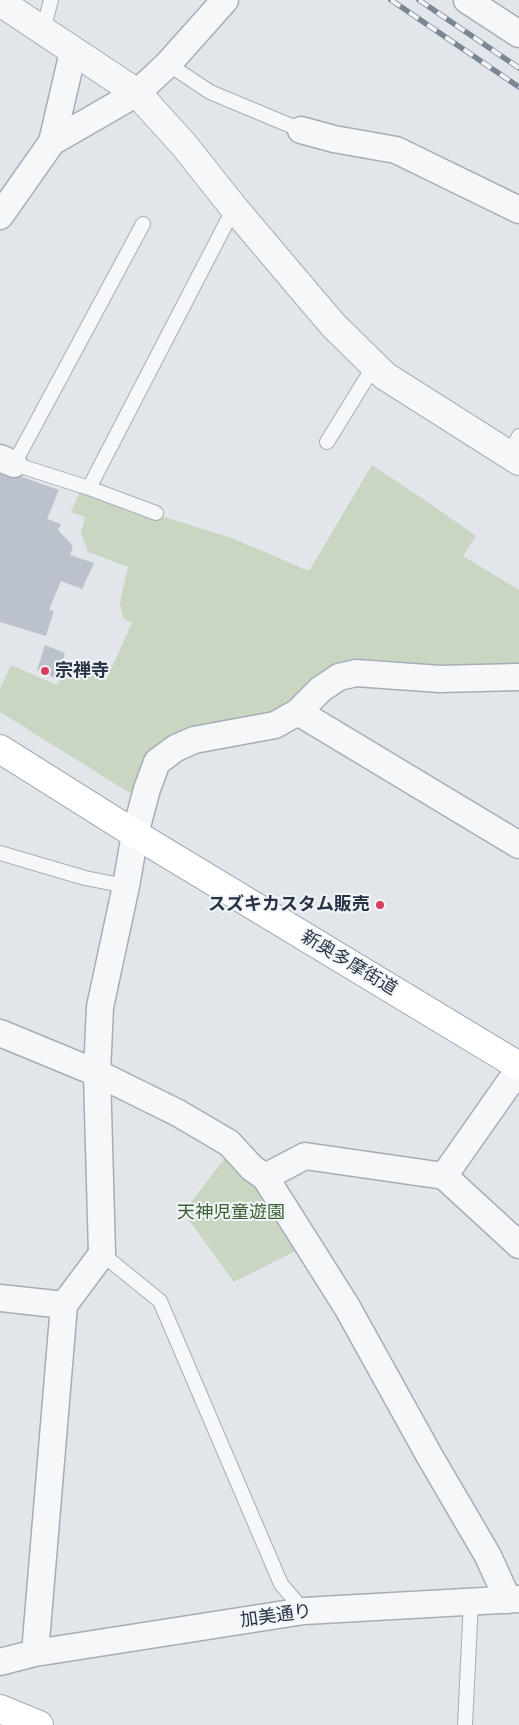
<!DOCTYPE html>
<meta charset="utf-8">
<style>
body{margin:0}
canvas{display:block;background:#e2e6eb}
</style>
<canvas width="519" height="1725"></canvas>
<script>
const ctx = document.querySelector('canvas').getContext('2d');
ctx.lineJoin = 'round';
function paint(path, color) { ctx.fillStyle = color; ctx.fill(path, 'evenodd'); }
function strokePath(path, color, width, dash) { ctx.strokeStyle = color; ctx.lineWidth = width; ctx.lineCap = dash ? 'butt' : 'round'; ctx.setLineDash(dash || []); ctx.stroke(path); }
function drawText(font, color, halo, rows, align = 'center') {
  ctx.font = font + ' Montserrat,"Noto Sans JP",sans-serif'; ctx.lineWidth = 4; ctx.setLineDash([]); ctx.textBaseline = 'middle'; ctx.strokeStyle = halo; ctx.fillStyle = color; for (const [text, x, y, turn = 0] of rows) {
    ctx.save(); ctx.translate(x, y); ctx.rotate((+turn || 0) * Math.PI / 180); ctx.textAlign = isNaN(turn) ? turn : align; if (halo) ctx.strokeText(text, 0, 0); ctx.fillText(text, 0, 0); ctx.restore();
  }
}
paint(new Path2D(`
 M372,465L432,505L476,536L463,556L519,590V670L348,662L275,717L182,734L133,795L0,712V689L11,665L57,685L71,662L106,680L132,623L123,618L120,602L128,567L88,552L81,533L85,517L71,512L81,488L145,511L232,538L309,571Z
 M226,1157L259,1186L301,1248L234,1282L183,1212Z`), '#c8d6c2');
paint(new Path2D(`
 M0,469L59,490L47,519L61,524L58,530L73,546L70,555L94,563L82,589L61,581L49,610L54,611L46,636L0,622Z
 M45,645L65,653L57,679L37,670Z`), '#bbc2cc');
const service = new Path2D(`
 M43,30L51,0
 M168,64L210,92L301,130
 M143,224L14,464L89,488L156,513
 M327,442L374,366
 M509,455L519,436
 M89,488L234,208
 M0,853L85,878L126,886
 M102,1254L160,1301L281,1584L304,1611
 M465,1725L471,1601`);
const minor = new Path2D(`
 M467,0L519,34
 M301,130L334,139L396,150L519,210
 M52,142L73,52
 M0,216L52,142L137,93L168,64L225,0
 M0,458L14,464
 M298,712L519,845
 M0,1033L97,1073L178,1113L229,1143L252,1168L265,1177L347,1307L429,1455L488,1556L508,1600
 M444,1176L519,1069
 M265,1177L305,1156L444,1176L519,1245
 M0,1298L64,1305
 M35,1653L64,1305L102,1254L97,1073L100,1007L126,886L135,834L147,789L157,762L176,748L194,740L275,725L298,712L321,689L339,677L356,673L440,679L519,677
 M0,1662L35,1653L304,1611L519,1599`);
const tertiary = new Path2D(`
 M0,2L137,93L184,145L234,208L333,325L385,376L519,461`);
const primary = new Path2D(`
 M0,749L135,834L519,1066
 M0,1709L39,1725`);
strokePath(service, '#a6adb6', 16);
strokePath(minor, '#a6adb6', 29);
strokePath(tertiary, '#a6adb6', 30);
strokePath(primary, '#a0abb8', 30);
strokePath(service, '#f5f7f9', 14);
strokePath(minor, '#f5f7f9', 26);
strokePath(tertiary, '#f5f7f9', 28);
strokePath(primary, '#fff', 28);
const rail = new Path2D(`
 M391,0L519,87
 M419,0L519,68`);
strokePath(rail, '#7a8696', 5.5);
strokePath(rail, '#f2f5f8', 4, [11]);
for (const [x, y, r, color] of [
 [45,671,5,"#d83f5e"],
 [380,905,5,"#d83f5e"]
]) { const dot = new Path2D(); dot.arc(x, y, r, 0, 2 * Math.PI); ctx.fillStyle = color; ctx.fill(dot); strokePath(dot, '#f2f5f8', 2); }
drawText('bold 18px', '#283445', '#f2f5f8', [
 ["宗禅寺",55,671],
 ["スズキカスタム販売",370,905,"right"]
], 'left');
drawText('18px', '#283445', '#f2f5f8', [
 ["新奥多摩街道",349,963,31],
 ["加美通り",276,1616,-8]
]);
drawText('18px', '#3f6135', '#f2f5f8', [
 ["天神児童遊園",231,1213]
]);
</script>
